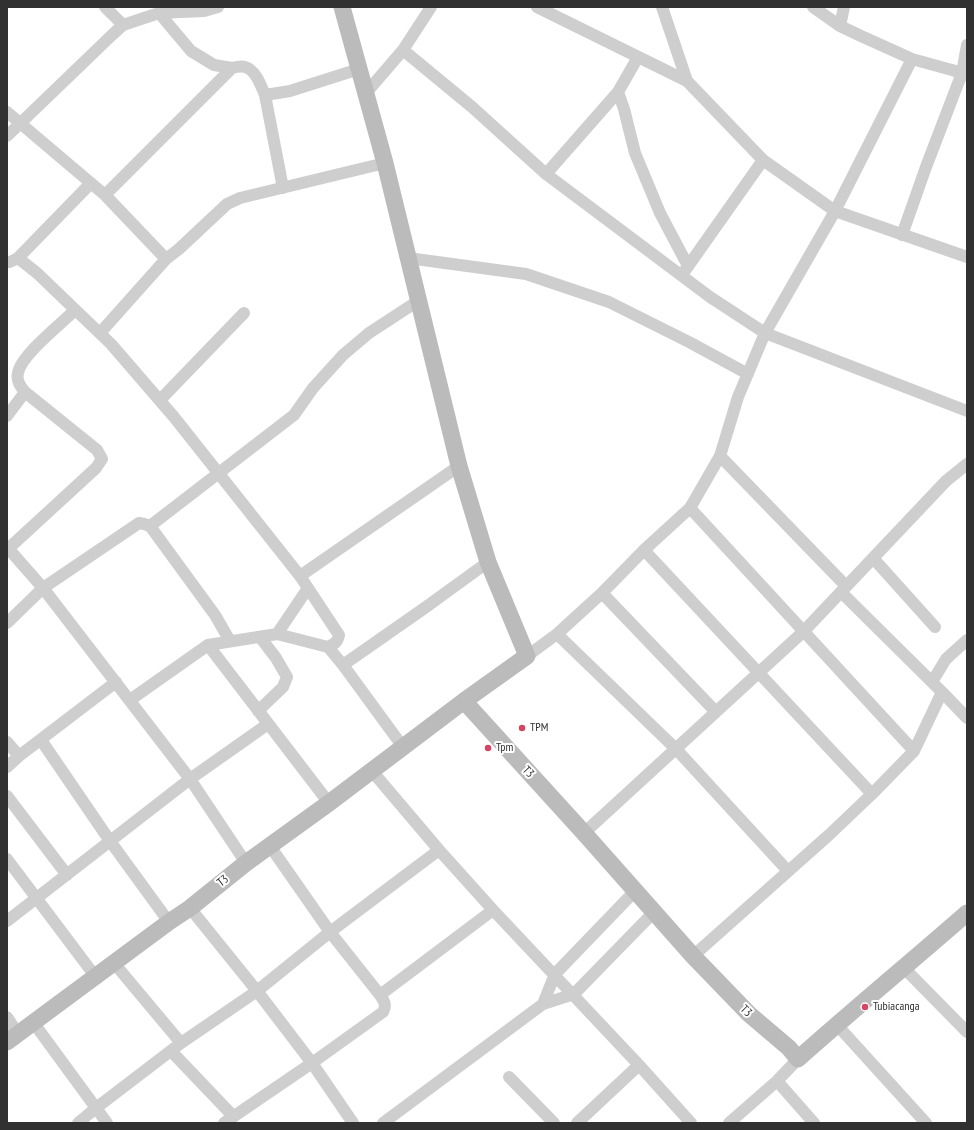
<!DOCTYPE html>
<style>
body{margin:0}
#map{position:relative;width:974px;height:1130px;overflow:hidden;background:#fff;font-family:"PT Sans Narrow",sans-serif}
canvas{display:block}
.frame{position:absolute;inset:0;border:8px solid #313131;pointer-events:none}
</style>
<div id="map">
<canvas width="974" height="1130"></canvas>
<div class="frame"></div>
</div>
<script>
const ctx = document.querySelector('canvas').getContext('2d');
ctx.lineJoin = 'round';
function strokePath(path, color, width, dash) { ctx.strokeStyle = color; ctx.lineWidth = width; ctx.lineCap = dash ? 'butt' : 'round'; ctx.setLineDash(dash || []); ctx.stroke(path); }
function drawText(font, color, halo, rows, align = 'center') {
  ctx.font = font + ' "PT Sans Narrow",sans-serif'; ctx.lineWidth = 4; ctx.setLineDash([]); ctx.textBaseline = 'middle'; ctx.strokeStyle = halo; ctx.fillStyle = color; for (const [text, x, y, turn = 0] of rows) {
    ctx.save(); ctx.translate(x, y); ctx.rotate((+turn || 0) * Math.PI / 180); ctx.textAlign = isNaN(turn) ? turn : align; if (halo) ctx.strokeText(text, 0, 0); ctx.fillText(text, 0, 0); ctx.restore();
  }
}
strokePath(new Path2D(`
 M105,7L123,25
 M537,7L687,81L763,160L835,211L967,257
 M662,7L687,81
 M813,7L840,26L861,36L912,59L952,70L967,75
 M840,26L844,7
 M403,50L472,107L546,174L710,297L765,333L967,411
 M638,57L618,92L624,109L635,153L660,213L688,266
 M232,68C236,67 241,66 245,67C256,70 261,86 265,95L290,91L359,69
 M366,93L403,50L431,7
 M265,95L283,188
 M7,112L105,195L166,259
 M7,136L112,35L123,25L159,13L204,11L218,7
 M546,174L618,92
 M105,195L232,68L214,65L191,51L159,13
 M902,235L926,167L962,73L967,45
 M18,258L37,273L111,344L174,417L300,576L339,635C338,642 334,644 328,647L343,665L403,747
 M408,258L526,274L609,302L689,342L748,374
 M7,262H10L18,258L91,183
 M684,272L763,160
 M100,333L166,259L179,249L227,204L240,198L385,163
 M160,400L244,313
 M7,416L25,392
 M720,456L846,586
 M690,508L914,751
 M150,526L294,415L313,388L343,355L369,333L418,301
 M7,547L43,588L190,779L246,863
 M9,548L96,468L102,459L97,450L25,392C21,387 16,381 18,373C21,355 61,324 75,310
 M644,550L872,794
 M873,558L935,627
 M300,576L459,466
 M841,592L942,692L967,718
 M602,593L716,712
 M7,623L43,588L139,523L144,524L150,526L215,615L230,641
 M277,634L308,588
 M557,634L676,749L788,871
 M208,645L329,803
 M527,656L557,634L602,593L644,550L690,508L720,456L738,397L765,333L835,211L912,59
 M343,665L426,607L488,562
 M932,682L946,659L967,640
 M130,700L208,645L277,634L328,647
 M258,711L283,687L287,677L276,658L260,637
 M41,740L110,841L169,922
 M7,742L19,756
 M7,767L19,756L116,682
 M372,771L439,850L493,910L639,1065L691,1123
 M7,796L67,875
 M584,833L803,632L946,481L967,464
 M7,859L95,976
 M190,908L257,991L312,1063L353,1123
 M7,921L190,779L268,724
 M693,956L830,834L872,794L914,751L942,692
 M114,963L181,1043
 M904,968L967,1032
 M380,995L493,910
 M543,1004L555,974L635,891
 M7,1017L18,1034
 M33,1022L107,1123
 M837,1025L926,1123
 M171,1051L233,1116
 M509,1077L554,1123
 M777,1081L814,1123
 M78,1123L96,1108L181,1043L257,991L330,932L439,850
 M224,1123L312,1063L383,1012C387,1005 384,1001 380,995L330,932L270,846
 M383,1123L543,1004L574,994L654,912
 M577,1123L639,1065
 M729,1123L777,1081L798,1059`), '#cecece', 12);
strokePath(new Path2D(`
 M342,7L385,163L459,466L488,562L527,656L464,701
 M7,1042L169,922L190,908L246,863L329,803L464,701L584,833L693,956L749,1014L789,1048L798,1059C854,1009 911,962 967,913`), '#bbb', 17);
for (const [x, y, r, color] of [
 [522,728,4,"#d54665"],
 [488,748,4,"#d54665"],
 [865,1007,4,"#d54665"]
]) { const dot = new Path2D(); dot.arc(x, y, r, 0, 2 * Math.PI); ctx.fillStyle = color; ctx.fill(dot); strokePath(dot, '#fff', 1.5); }
drawText('12px', '#313131', '#fff', [
 ["TPM",530,728],
 ["Tpm",496,748],
 ["Tubiacanga",873,1007]
], 'left');
drawText('12px', '#313131', '#fff', [
 ["T3",528,772,47],
 ["T3",223,881,-38],
 ["T3",746,1011,45]
]);
</script>
